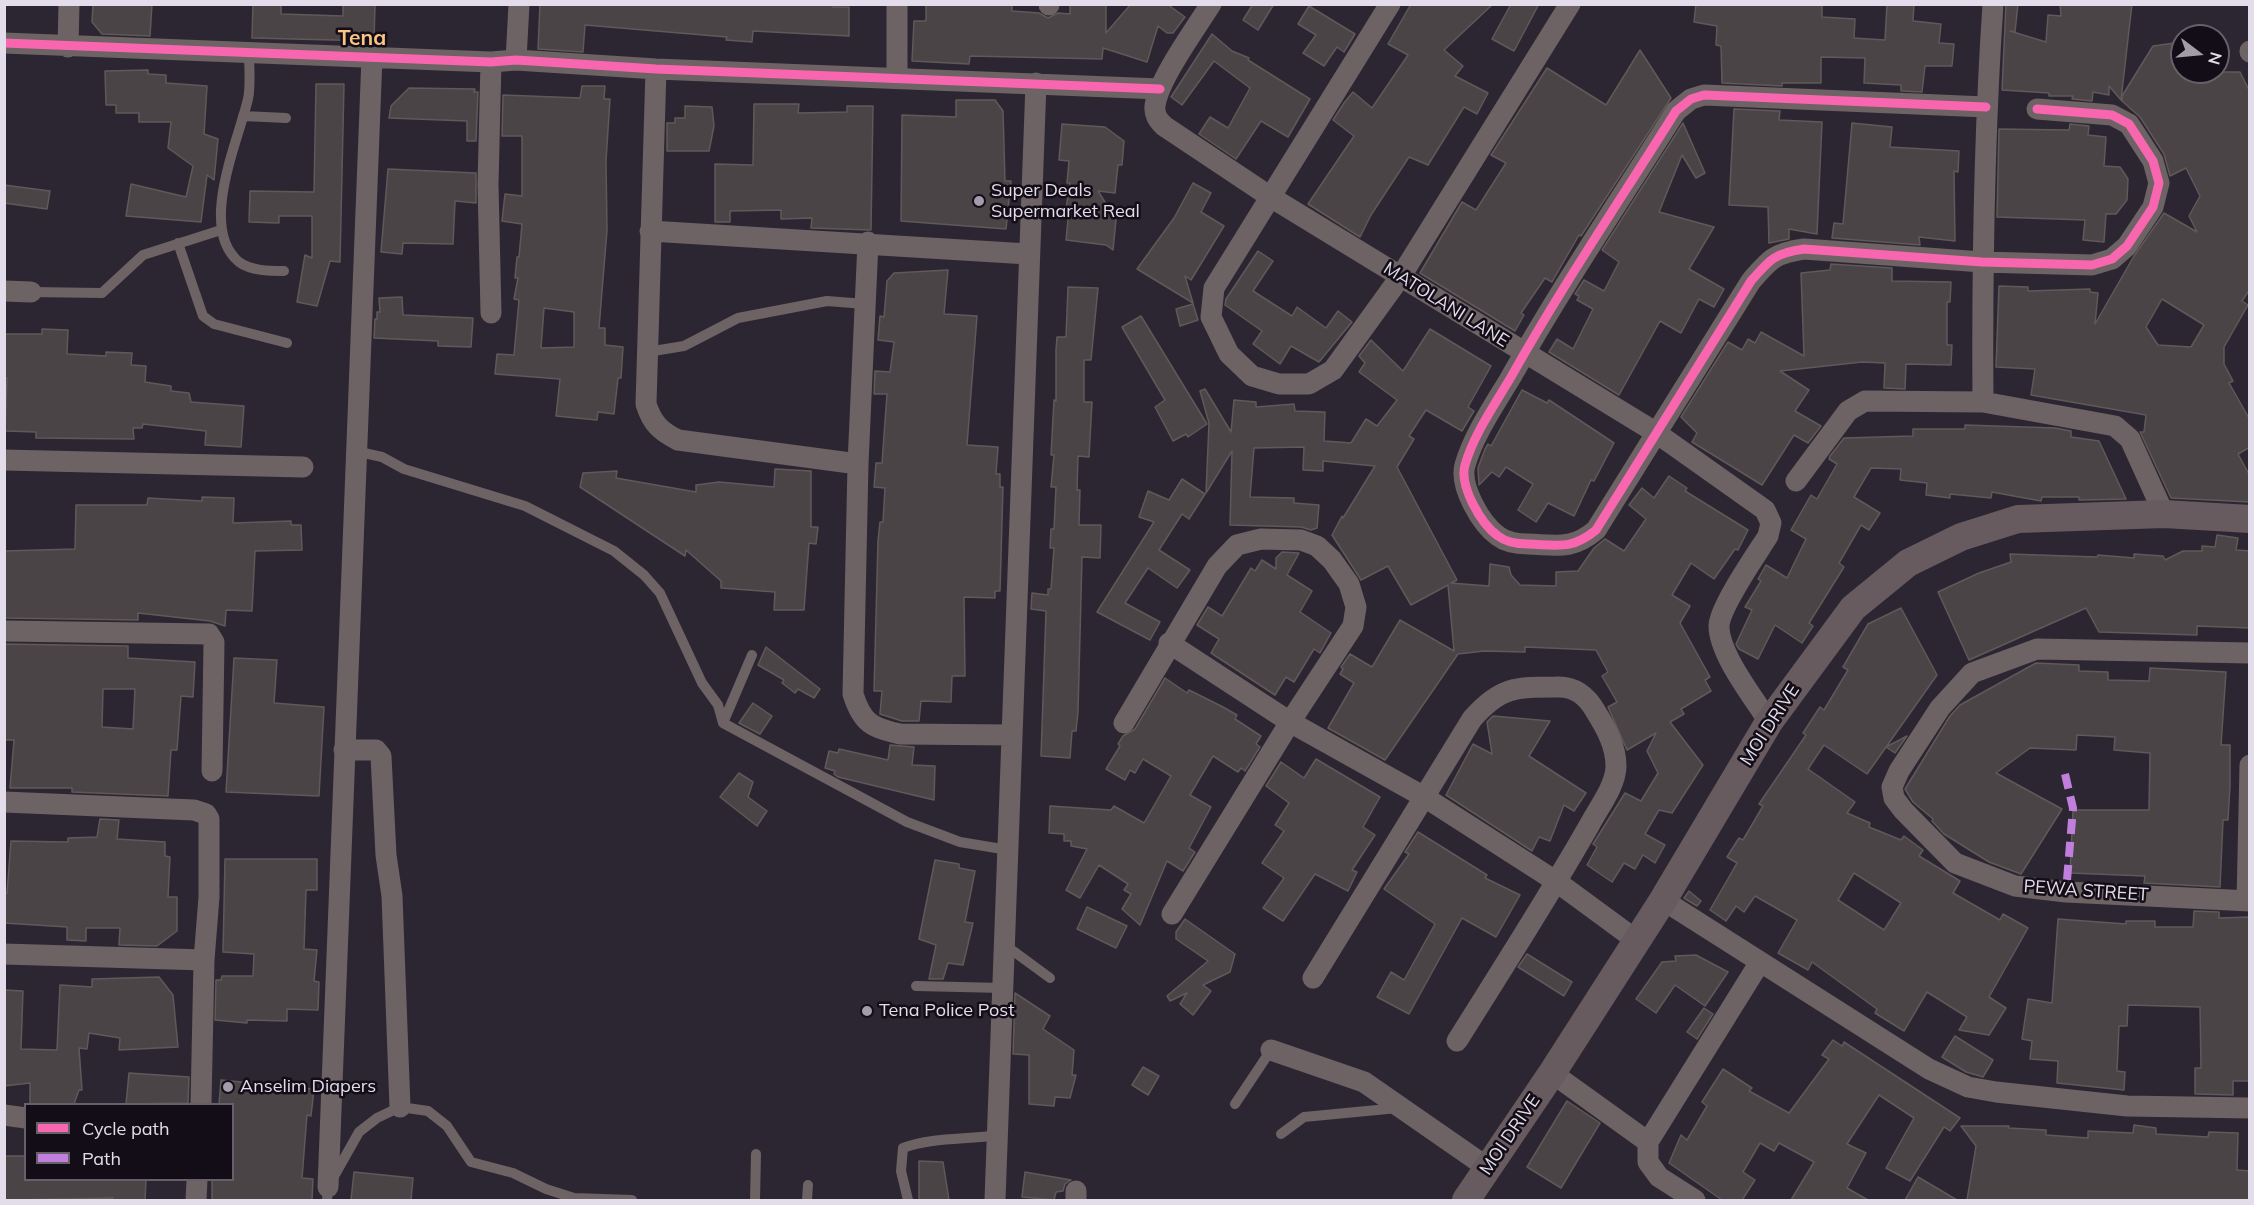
<!DOCTYPE html>
<style>
body{margin:0}
#map{position:relative;width:2254px;height:1205px;overflow:hidden;background:#2c2632;font-family:Mulish,sans-serif}
canvas{display:block}
.frame{position:absolute;inset:0;border:6px solid #e3dcea;pointer-events:none}
.legend{position:absolute;left:24px;top:1103px;width:210px;height:78px;box-sizing:border-box;background:#130d17;border:2px solid #66606b;margin:0;padding:8px 10px;list-style:none;font-size:18px;color:#e3dcea}
.legend li{display:flex;align-items:center;gap:12px;height:30px}
.legend b{width:30px;border:2px solid #66606b}
.north{position:absolute;left:2170px;top:24px;width:60px;height:60px;box-sizing:border-box;background:#130d17;border:2px solid #66606b;border-radius:50%;rotate:106deg;font-size:16px;font-weight:700;line-height:24px;text-align:center;color:#e3dcea}
.north::after{content:'';display:block;margin:auto;width:21px;height:27px;background:#a39caa;clip-path:polygon(50% 0,100% 100%,50% 72%,0 100%)}
</style>
<div id="map">
<canvas width="2254" height="1205"></canvas>
<div class="frame"></div>
<ul class="legend">
<li><b style="height:8px;background:#f766af"></b>Cycle path</li>
<li><b style="height:8px;background:#c07fdc"></b>Path</li>
</ul>
<div class="north">N</div>
</div>
<script>
const ctx = document.querySelector('canvas').getContext('2d');
ctx.lineJoin = 'round';
function paint(path, color) { ctx.fillStyle = color; ctx.fill(path, 'evenodd'); }
function strokePath(path, color, width, dash) { ctx.strokeStyle = color; ctx.lineWidth = width; ctx.lineCap = dash ? 'butt' : 'round'; ctx.setLineDash(dash || []); ctx.stroke(path); }
function drawText(font, color, halo, rows, align = 'center') {
  ctx.font = font + ' Mulish,sans-serif'; ctx.lineWidth = 5; ctx.setLineDash([]); ctx.textBaseline = 'middle'; ctx.strokeStyle = halo; ctx.fillStyle = color; for (const [text, x, y, turn = 0] of rows) {
    ctx.save(); ctx.translate(x, y); ctx.rotate((+turn || 0) * Math.PI / 180); ctx.textAlign = isNaN(turn) ? turn : align; if (halo) ctx.strokeText(text, 0, 0); ctx.fillText(text, 0, 0); ctx.restore();
  }
}
const building = new Path2D(`
 M93,4H152L150,36L102,34L92,22Z
 M253,4H281V14L343,16V4H375L374,41L252,38Z
 M540,4H832L833,7H849V36L753,31L752,42L726,40L727,37L585,25L583,52L538,49Z
 M926,4H1012V11L1039,13L1048,18L1058,13L1070,14V4H1106V33L1131,4H1167L1185,17L1173,33H1167L1158,26L1147,62L1103,48L1102,59L970,56L969,64L912,61L914,21H926Z
 M1253,4H1274L1258,30L1243,20Z
 M1411,4H1493L1444,50L1463,66L1455,76L1488,93L1477,114L1464,107L1428,165L1409,157L1371,215L1360,237L1308,204L1354,136L1333,120L1344,103L1353,92L1372,108L1408,55L1388,44Z
 M1511,4H1539L1514,51L1492,39Z
 M1696,4H1822V17L1855,19L1854,38L1885,40L1887,4H1914L1913,21L1941,24L1939,43L1954,44L1952,66H1925L1922,92L1901,91V85L1864,83L1865,58L1821,57V83H1782V86L1722,83L1721,46L1716,45L1717,26L1694,22Z
 M2006,4H2018L2015,32L2010,31L2046,42L2048,15L2061,16L2060,4H2132L2121,100L2109,86V95L2093,92L2092,101L2072,99L2073,96H2049V93L2002,90Z
 M1309,6L1355,34L1344,52L1337,47L1324,66L1303,53L1316,35L1298,24Z
 M1212,34L1232,51L1249,58L1248,60L1310,99L1288,137L1261,121L1236,159L1199,134L1210,117L1228,128L1250,88L1214,61L1182,105L1171,97Z
 M2182,42V72H2240L2250,92V289L2242,301L2248,305L2224,347V364L2233,381L2229,383L2250,420V447L2238,454L2250,476V502L2171,498L2140,432H2144L2146,415L2031,395L2035,369L1996,367L1999,286L2028,287V291L2090,289V292L2098,293L2095,324L2134,256L2164,213L2197,232L2189,216L2200,196L2186,168L2170,176L2164,154L2140,117L2122,101V96L2153,46ZM2162,299L2204,325L2191,347L2158,345L2146,327Z
 M1640,50L1671,98L1581,236L1579,235L1552,282L1545,278L1521,313L1524,315L1515,331L1420,273L1462,202L1476,210L1506,163L1491,155L1547,68L1606,105Z
 M148,70V74L166,75V83L207,86L204,134L218,139L214,180L207,175L201,222L126,216L131,184L186,197L193,166L168,148L171,122H139V113H116V105H106L105,71Z
 M316,84H344L340,262L330,261L317,306L297,302L305,255L312,258V216H279V223L249,222L250,191L314,192Z
 M582,86H605L604,99H610L606,161L607,230L599,328H605V345L623,347L621,378H618L614,414L598,412L597,420L556,416L560,379L495,374L497,354L514,355L519,300L514,299L518,278H515L517,257H519L522,224L502,221L505,194L522,196V136H502L503,95L580,98ZM544,308L574,312V347L541,348Z
 M409,88L475,89L474,92H478L476,141H467V121L389,118L391,106Z
 M956,100H995L1003,111L1005,181H1011L1006,229L901,221L902,115L956,117Z
 M754,104H799L798,113L847,112V106H873L871,230L811,228L812,218L781,219V210L730,211V222H715V164L753,165Z
 M685,106L712,107L714,126L709,151H667V123H675V118H685Z
 M1734,109L1780,111L1779,120L1822,122L1817,234L1789,229V239L1769,243L1768,207L1729,205Z
 M1683,123L1705,173L1696,178L1682,155L1659,212L1714,227L1689,269L1724,289L1714,307L1699,299L1681,333L1660,321L1619,395L1549,352L1557,339L1573,349L1593,309L1577,300L1579,296L1575,294L1584,280L1604,291L1619,262L1602,250Z
 M1852,123L1892,127L1890,147L1959,151L1958,172L1954,171L1955,241L1919,237L1920,245L1832,238L1834,223L1843,224Z
 M1062,124L1105,127L1124,141L1122,165H1118L1115,193L1098,191L1116,220L1113,250L1106,245L1066,240L1069,209H1066L1070,183H1067L1069,161L1059,160Z
 M2070,124L2089,126L2088,135L2106,137L2104,166L2120,167L2128,179L2127,200L2116,214H2106L2104,242L2083,240L2085,220L1997,217L1999,129L2069,130Z
 M388,169L476,173V203L455,201L453,244L403,243L402,254L381,252Z
 M1193,183L1211,193L1201,212L1224,226L1191,280L1185,276L1193,303L1137,269L1174,218Z
 M4,185L50,191L47,209L4,203Z
 M1258,251L1273,261L1253,291L1292,316L1297,307L1326,328L1338,311L1352,322L1319,362L1291,346L1280,364L1253,344L1262,331L1225,305L1226,299Z
 M1831,264L1892,268V281L1951,282L1950,302H1947V345H1952L1951,365L1906,364L1905,389L1884,388L1885,363L1862,362L1780,371L1809,390L1795,411L1821,426L1808,443L1794,435L1762,485L1692,442L1697,433L1681,417L1728,342L1742,350L1748,339L1755,343L1761,332L1804,356L1801,273L1830,270Z
 M948,270L944,314L977,316L967,445L998,447L996,474H1000V487H1003L1000,591H995V598L964,597L965,676H952L951,702L921,701L919,721H902L880,714L882,691H874L878,541L880,522H883L885,488L874,487L876,463H882L887,394H874L875,371L890,372L894,342L878,340L880,316L884,317L887,281L894,273Z
 M1068,287L1098,288L1091,360H1084V402H1092L1089,457L1078,456L1077,490H1080L1079,525H1101L1100,558L1082,557L1078,712L1076,731H1072L1070,758L1041,756L1046,611L1031,609L1032,593L1048,595V589H1051L1054,548H1050L1051,529H1054L1056,487H1051L1054,455H1051L1054,400L1056,401V350L1057,337H1066Z
 M402,297L403,315L473,318L471,347L438,346V341L374,338L375,319H377V312H380L379,298Z
 M1193,304L1198,320L1180,326L1176,309Z
 M1141,316L1207,424L1188,437L1186,434L1173,441L1155,407L1165,400L1122,327Z
 M42,329L68,330L67,354L106,356V352L132,353L131,365L146,366L145,382L171,386V391L189,393L191,402L244,406L241,447L205,445L206,431L143,424L142,428H133L134,439L36,438V432L5,431L7,378H4V334H42Z
 M1430,329L1491,366L1468,407L1474,411L1462,431L1426,410L1409,436L1414,439L1397,467L1457,580L1451,583L1489,586L1490,564L1509,567L1511,575L1520,585L1556,586V572L1578,571L1594,548L1605,539L1624,551L1646,519L1629,505L1642,488L1654,498L1669,476L1687,488L1685,491L1748,530L1738,550L1735,549L1714,579L1691,563L1672,595L1690,606L1680,623L1710,677L1705,680L1711,691L1681,709L1684,714L1670,722L1703,765L1672,813L1659,810L1645,834L1665,845L1655,863L1643,855L1635,869L1624,863L1612,882L1587,865L1597,847L1593,844L1625,793L1641,801L1658,773L1647,751L1656,733L1627,750L1608,707L1617,702L1602,676L1608,672L1596,650L1525,647V652L1484,651L1458,654L1385,760L1328,728L1354,683L1340,674L1343,669L1341,667L1350,654L1372,667L1400,620L1454,651L1448,585L1411,605L1388,566L1361,580L1332,535L1342,516L1343,518L1375,466L1323,461V471L1303,470L1304,447L1254,448L1250,497L1294,498V503L1319,505L1317,528L1311,530L1301,527L1230,525L1232,451L1206,493L1209,423L1200,391L1205,389L1231,432L1234,400L1256,402V407L1294,404L1295,411L1325,412L1324,441L1351,443L1366,419L1377,426L1397,400L1359,372L1365,363L1359,356L1371,340L1403,371Z
 M1522,390L1547,403L1549,400L1614,443L1594,481L1591,480L1574,516L1548,503L1536,522L1518,510L1533,484L1506,467L1499,477L1492,472L1479,485L1478,468L1485,449L1488,444L1491,446Z
 M1965,425L2055,428L2071,431V437L2099,441L2126,499L2082,500H2079V497H2042L2041,501L1992,492L1991,498L1950,494V498L1926,495L1927,483L1900,480L1901,469L1871,468L1854,497L1880,513L1869,530L1861,525L1839,563L1844,567L1809,623L1813,626L1802,643L1775,625L1758,659L1739,649L1736,644L1752,610L1745,607L1761,581L1758,579L1766,565L1787,578L1806,539L1791,530L1811,495L1817,499L1837,464L1829,459L1830,456L1844,438L1913,436V429H1965Z
 M775,469L811,471V527H818L816,544L809,543L804,610H774L775,592L721,588V581L686,550L685,556L580,487L583,473L617,471L616,478L696,492V485L719,482L774,487Z
 M1182,479L1205,494L1189,519L1182,514L1159,550L1190,570L1177,588L1148,568L1125,603L1160,622L1150,640L1097,612L1154,522L1139,517L1148,491L1169,500Z
 M202,497L234,498L233,523L291,521V525H301L302,550L255,551L252,611L226,610L225,626L210,621L138,613V620L4,618V551L75,549L76,505H147L148,498L202,501Z
 M2217,535L2238,538L2236,550L2250,551V628L2197,626V635L2099,632L2086,608L1969,660L1938,592L1979,573L2011,562L2010,554L2097,557L2098,555L2134,558V554L2163,556L2165,560L2183,551H2202V546L2215,547Z
 M1282,552L1299,553L1287,575L1312,591L1300,612L1331,633L1320,653L1314,649L1294,682L1286,677L1275,695L1211,653L1219,639L1197,625L1208,607L1222,616L1251,568L1255,571L1262,560L1276,569V558Z
 M1901,608L1937,675L1867,774L1824,745L1808,769L1855,802L1847,813L1870,823L1869,827L1901,840L1904,836L1923,850L1919,856L1960,881L1953,893L2000,920L2003,914L2028,928L1989,997L2006,1008L1989,1035L1959,1030L1967,1017L1927,992L1904,1031L1875,1013L1877,1009L1812,962L1808,970L1778,953L1797,920L1755,896L1744,912L1736,906L1726,921L1710,910L1737,863L1727,857L1739,838L1743,840L1763,806L1759,804L1806,735L1803,733L1820,707L1824,710L1848,670L1843,667L1868,624ZM1854,873L1901,903L1884,930L1838,900Z
 M4,644L128,646V658L195,662L193,697L181,696L177,750H171L168,796L72,792V788H10L14,740H4ZM103,689H135L133,729L102,727Z
 M766,647L820,689L814,698L798,689L795,693L782,683L784,680L758,665Z
 M234,658L277,660L274,703L324,707L319,796L226,792Z
 M2036,663L2079,665V671L2108,672V680L2149,681L2150,668L2226,672L2221,745H2230V786L2228,820H2223L2220,887L2144,883L2145,876L2070,873L2073,810H2149L2150,753L2114,750L2115,737L2077,735L2076,750L2030,748L1996,773L2062,809L2021,874L1989,862L1944,834L1932,821L1933,819L1913,802L1905,789L1950,716L1960,705Z
 M1165,678L1187,693L1189,690L1223,707L1237,715L1235,719L1261,736L1256,744L1260,747L1245,771L1241,768L1238,772L1213,756L1190,795L1211,807L1189,848L1195,852L1183,871L1167,861L1140,925L1122,909L1131,894L1124,890L1128,884L1099,865L1080,898L1066,890L1087,849L1071,846V841H1064V834L1049,833L1050,806L1111,810L1114,806L1144,823L1171,776L1143,759L1135,773L1130,770L1125,780L1106,769L1120,746L1118,744L1123,736L1135,729Z
 M753,703L772,716L760,734L739,723Z
 M1493,716L1550,721L1529,756L1586,793L1574,811L1564,805L1550,841L1539,837L1532,851L1446,795L1473,744L1492,754L1487,722Z
 M1907,736L1895,753L1886,747Z
 M890,745L914,747L912,765L935,766L934,800L838,777L834,774L835,771L825,768L829,751L838,753L839,749L888,760Z
 M1316,759L1380,797L1363,827L1375,835L1352,870L1357,872L1348,891L1315,874L1283,921L1263,908L1284,878L1262,863L1284,831L1275,825L1289,803L1266,786L1281,762L1304,778Z
 M739,773L753,782L748,797L767,811L757,826L720,797Z
 M100,819L119,820L117,839L165,842V856L170,857L168,897H177V931L157,946L119,945L120,928H86V941L67,940V927L4,923V892L7,893L11,841L68,842V838L97,837Z
 M1418,832L1487,875L1485,878L1520,895L1496,937L1462,918L1409,1014L1377,997L1391,972L1404,980L1435,924L1384,889L1409,854L1405,852Z
 M225,859H317V890H306L304,949L317,950L314,981L319,982L318,1010L287,1009V1021L247,1020V1023L215,1020L216,980H221L222,976H253L254,954L223,952Z
 M935,860L959,864V868L975,871L965,922L973,923L963,965L948,963L943,979H929L936,945L919,939Z
 M1689,891L1701,901L1697,906L1684,898Z
 M1087,907L1127,926L1116,948L1077,929Z
 M2194,911L2219,912V918L2250,917V1081H2233V1095L2195,1094V1068H2201L2200,1007L2128,1005L2127,1026H2119L2117,1071L2125,1072L2124,1090L2057,1083L2058,1061L2030,1059L2032,1041L2022,1039L2028,999L2052,1003L2058,919L2126,924V921H2155V927H2193Z
 M1185,919L1235,954L1230,972L1203,985L1211,991L1193,1015L1180,1004L1187,993L1170,1001L1167,996L1208,961L1176,939V932Z
 M1527,954L1572,982L1564,996L1518,967Z
 M1696,955L1728,972L1705,1006L1675,985L1656,1013L1636,999L1662,962L1676,961L1675,956Z
 M159,977L173,995L178,1047L119,1050L120,1038L89,1033L87,1049L79,1048L82,1090H79L74,1104H30V1083L4,1086V990L23,991L21,1049L57,1050L60,985L92,987V979Z
 M1015,993L1050,1016L1043,1029L1074,1050L1072,1075H1076L1070,1098L1055,1097L1054,1106L1029,1104V1055L1013,1054Z
 M1704,1008L1713,1014L1697,1039L1687,1032Z
 M1955,1036L1993,1060L1983,1077L1966,1072L1942,1057Z
 M1833,1040L1842,1046L1844,1042L1960,1118L1950,1131L1944,1127L1910,1181L1886,1168L1914,1118L1879,1095L1847,1144L1866,1153L1847,1188L1868,1200H1791L1814,1162L1779,1143L1774,1151L1760,1143L1743,1172L1755,1180L1742,1200H1722L1669,1163L1681,1135L1687,1140L1707,1106L1702,1102L1723,1069L1752,1088L1749,1091L1789,1113L1829,1059L1822,1055Z
 M1143,1067L1159,1076L1148,1095L1132,1085Z
 M129,1073L189,1077L188,1103L126,1104Z
 M221,1080L314,1089L311,1116L307,1115L302,1178L313,1179L312,1200H212V1179H232V1104H219Z
 M1567,1101L1600,1123L1561,1188L1527,1167Z
 M2134,1125L2156,1128V1134L2208,1137L2209,1132L2238,1133L2237,1170L2250,1171V1200H1967L1976,1146L1961,1126H2009L2008,1128L2046,1130V1135L2088,1138V1131L2133,1133Z
 M4,1156H26V1179H146L145,1200H113V1198L4,1200Z
 M919,1161L943,1162L949,1200H919Z
 M354,1172L413,1178L411,1200H351Z
 M1025,1172L1071,1180L1065,1184L1063,1191L1056,1192L1054,1200L1022,1197Z
 M1918,1177L1957,1200H1905Z`);
paint(building, '#4a4446');
strokePath(building, '#60595a', 1.5);
strokePath(new Path2D(`
 M249,53C249,67 251,85 248,99C238,142 198,228 239,262C251,271 270,271 284,271
 M243,116L286,118
 M178,243L203,316L214,324L287,343
 M31,292L102,293L143,255L221,230
 M647,352L684,346L738,318L827,301L865,304
 M355,451L382,457L404,469L525,506L614,551L644,575L660,593L702,683L718,705L723,723L907,822L960,842L1008,850
 M723,723L752,655
 M1005,945L1050,978
 M916,986L1003,988
 M1235,1104L1271,1050
 M1281,1134L1304,1117L1398,1108
 M327,1200L328,1187L359,1132L377,1118L400,1107L428,1111L447,1126L471,1162L513,1173L546,1189L574,1198L632,1200
 M755,1200L756,1154
 M807,1200L808,1185
 M908,1200L901,1171L903,1148C933,1137 967,1140 998,1135`), '#6d6264', 10);
strokePath(new Path2D(`
 M1211,4C1196,28 1158,80 1155,106C1154,115 1158,120 1164,126L1269,196L1655,432L1765,510L1771,523L1768,536C1756,555 1721,605 1719,625C1718,653 1754,698 1769,722
 M1390,4L1214,288L1211,317L1229,354L1252,376L1279,384H1309L1333,370L1401,276L1570,4
 M1049,5V4
 M4,43L491,62L516,60L656,69L1160,89
 M68,47L69,4
 M2250,51V52
 M516,60L519,4
 M491,62L488,185L491,313
 M656,69L646,404C652,423 660,431 678,440L858,464
 M897,78V4
 M1986,107L1704,95L1691,99L1676,111C1621,199 1562,286 1511,377C1495,404 1474,434 1465,465C1459,486 1481,524 1498,536C1507,543 1518,544 1528,544C1558,545 1572,550 1596,530L1751,281C1770,259 1775,253 1804,249L1982,262L2092,265L2112,259L2127,246L2153,207L2159,183L2153,161L2129,124L2112,115L2037,109
 M650,231L1028,254
 M868,242L858,464L853,694C862,723 872,728 900,734L1012,735
 M4,291L31,292
 M1983,402C1982,269 1984,137 1993,4
 M4,460L303,467
 M1796,481L1848,411L1865,401L1983,402L2115,426L2130,439L2164,514
 M4,631L209,634L214,642L212,771
 M1169,643L1290,722L1426,798L1557,882L1636,940
 M2250,653L2037,649L1972,673L1940,708L1899,771L1892,787L1894,798L1903,810L1955,863L2015,886L2066,892L2250,901
 M1124,723L1217,566L1237,545L1261,539L1301,540L1317,546L1332,560L1349,584L1356,607L1353,626L1290,722L1172,914
 M344,750H376L381,756L386,855L392,896L400,1107
 M4,802L194,810L206,814L209,819V897L204,960L201,1104
 M1663,900L1929,1069L1968,1087L1996,1092L2127,1106L2250,1108
 M2247,901L2250,765
 M4,954L204,960
 M1313,978L1472,719C1500,687 1515,687 1556,687C1575,686 1587,696 1596,712C1606,728 1616,746 1616,766C1616,785 1599,807 1590,824C1548,898 1502,969 1457,1041
 M1271,1050L1364,1082L1488,1168
 M1552,1073L1648,1142
 M4,1115L26,1118
 M328,1187L372,57
 M1076,1191V1200
 M196,1200L197,1180
 M995,1200L1036,83
 M1695,1200L1659,1177L1648,1162V1142L1760,962`), '#6d6264', 21);
strokePath(new Path2D(`
 M1466,1200L1552,1073L1663,900L1769,722L1853,608L1908,563L1961,537L2018,519L2164,514L2250,519`), '#685b60', 28);
strokePath(new Path2D(`
 M2065,774L2073,808L2066,892`), '#c07fdc', 8, [15, 8]);
strokePath(new Path2D(`
 M4,43L491,62L516,60L656,69L1160,89
 M1986,107L1704,95L1691,99L1676,111C1621,199 1562,286 1511,377C1495,404 1474,434 1465,465C1459,486 1481,524 1498,536C1507,543 1518,544 1528,544C1558,545 1572,550 1596,530L1751,281C1770,259 1775,253 1804,249L1982,262L2092,265L2112,259L2127,246L2153,207L2159,183L2153,161L2129,124L2112,115L2037,109`), '#f766af', 9);
for (const [x, y, r, color] of [
 [979,201,6,"#a39caa"],
 [867,1011,6,"#a39caa"],
 [228,1087,6,"#a39caa"]
]) { const dot = new Path2D(); dot.arc(x, y, r, 0, 2 * Math.PI); ctx.fillStyle = color; ctx.fill(dot); strokePath(dot, '#130d17', 2); }
drawText('18px', '#e3dcea', '#130d17', [
 ["Super Deals",991,191],
 ["Supermarket Real",991,212],
 ["Tena Police Post",879,1011],
 ["Anselim Diapers",240,1087]
], 'left');
drawText('18px', '#e3dcea', '#130d17', [
 ["MATOLANI LANE",1446,305,32],
 ["MOI DRIVE",1770,725,-57],
 ["PEWA STREET",2086,891,4],
 ["MOI DRIVE",1510,1135,-56]
]);
drawText('bold 21px', '#fac486', '#130d17', [
 ["Tena",362,39]
]);
</script>
